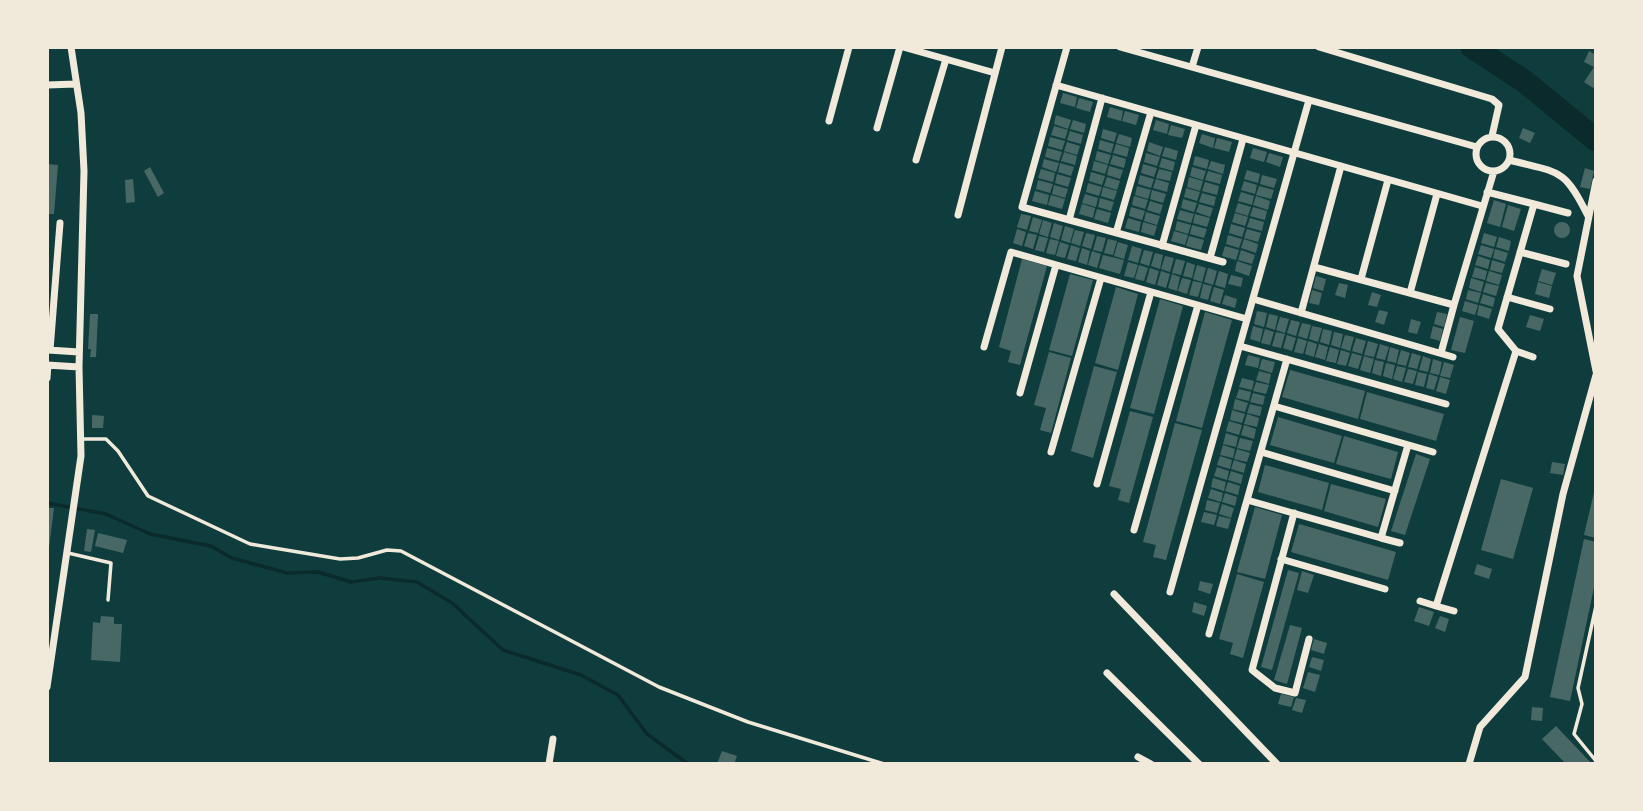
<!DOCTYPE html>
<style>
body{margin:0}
#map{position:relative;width:1643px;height:811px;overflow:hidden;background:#0f3d3e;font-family:"Alegreya Sans",sans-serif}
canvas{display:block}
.frame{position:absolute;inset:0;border:49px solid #f1e9da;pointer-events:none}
</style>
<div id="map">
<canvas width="1643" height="811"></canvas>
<div class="frame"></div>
</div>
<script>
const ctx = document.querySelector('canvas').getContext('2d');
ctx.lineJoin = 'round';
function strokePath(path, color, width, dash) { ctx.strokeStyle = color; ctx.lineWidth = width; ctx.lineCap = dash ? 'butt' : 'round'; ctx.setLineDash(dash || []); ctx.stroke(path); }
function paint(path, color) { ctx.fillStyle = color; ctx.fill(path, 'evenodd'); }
strokePath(new Path2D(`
 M47,503L106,514L150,534L211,546L232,558L287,573L318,572L351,582L380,578L417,582L452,603L503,650L581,675L618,695L647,734L688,764`), '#0a2a2b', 3.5);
strokePath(new Path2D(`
 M1472,47L1524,81L1596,140`), '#0a2a2b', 23);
paint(new Path2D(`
 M1589,51L1596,55V68L1584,62Z
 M1594,67L1596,83L1593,88L1584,82Z
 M1063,93L1077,97L1075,107L1060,103Z
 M1079,98L1093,102L1090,112L1076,108Z
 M1110,107L1123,111L1121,121L1107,117Z
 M1125,111L1139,115L1136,125L1122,121Z
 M1056,115L1071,120L1068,129L1054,124Z
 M1073,120L1086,124L1084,133L1070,129Z
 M1156,120L1169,124L1167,134L1153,130Z
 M1171,125L1185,129L1182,138L1168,135Z
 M1054,126L1068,130L1065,139L1051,135Z
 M1523,128L1535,133L1530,143L1519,138Z
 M1103,129L1117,133L1114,142L1101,138Z
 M1070,131L1083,135L1081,144L1067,140Z
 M1119,134L1132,138L1130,147L1116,143Z
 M1202,134L1215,138L1213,148L1199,143Z
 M1050,137L1065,141L1062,150L1048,146Z
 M1217,138L1232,142L1229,152L1214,148Z
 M1100,140L1114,144L1111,153L1098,149Z
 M1067,142L1080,146L1077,155L1064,151Z
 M1149,142L1163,147L1160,156L1147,151Z
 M1116,144L1129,148L1127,157L1113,153Z
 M1165,147L1178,151L1176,160L1162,156Z
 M1047,148L1062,152L1059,161L1045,157Z
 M1253,148L1267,152L1264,162L1250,158Z
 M1097,151L1111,155L1108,164L1095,160Z
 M1064,152L1077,156L1075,165L1061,161Z
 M1146,153L1160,157L1157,166L1144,162Z
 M1269,153L1283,157L1280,167L1266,162Z
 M1113,155L1126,159L1124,168L1110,164Z
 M1195,156L1209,160L1207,169L1193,165Z
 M1162,158L1175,162L1173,171L1159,167Z
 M1044,159L1059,163L1056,172L1042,167Z
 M1094,161L1108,165L1105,174L1092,170Z
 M1211,161L1225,165L1223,174L1208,169Z
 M1060,163L1074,167L1071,176L1058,172Z
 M47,164L58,165L54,214H47Z
 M1143,164L1157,168L1154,177L1141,173Z
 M1109,166L1123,170L1120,179L1107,175Z
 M150,167L164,193L158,197L144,171Z
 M1192,167L1206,171L1203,180L1190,176Z
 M1585,168L1594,171L1590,189L1580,187Z
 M1041,169L1055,173L1053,182L1038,178Z
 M1159,169L1172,172L1170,181L1156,178Z
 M1247,170L1260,174L1258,183L1244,179Z
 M1208,171L1222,175L1220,184L1205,180Z
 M1091,172L1105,176L1102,185L1089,181Z
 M1057,174L1071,178L1068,187L1055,183Z
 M1140,175L1154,179L1151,188L1138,184Z
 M1262,175L1277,179L1274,188L1260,184Z
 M1107,177L1120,181L1117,190L1104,186Z
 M1189,177L1203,181L1200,191L1187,187Z
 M133,179L135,202L126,203L125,180Z
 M1156,179L1169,183L1167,192L1153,188Z
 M1038,180L1053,184L1050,193L1036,189Z
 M1244,181L1257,185L1255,194L1241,190Z
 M1205,182L1219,186L1217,195L1202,191Z
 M1088,183L1102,187L1099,196L1086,192Z
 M1054,185L1068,189L1065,198L1052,194Z
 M1137,186L1151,190L1148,199L1135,195Z
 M1259,186L1274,190L1271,199L1256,195Z
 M1103,187L1117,191L1114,200L1101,196Z
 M1186,188L1200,192L1197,201L1184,197Z
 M1152,190L1166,194L1163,203L1150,199Z
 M1035,191L1049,195L1047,205L1032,201Z
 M1241,192L1254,196L1252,205L1238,201Z
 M1202,193L1216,197L1214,206L1199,202Z
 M1085,194L1098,198L1096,207L1082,203Z
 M1051,195L1065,199L1062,209L1048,205Z
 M1134,196L1148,200L1145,209L1132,205Z
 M1256,196L1270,201L1268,210L1253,205Z
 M1100,198L1114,202L1111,211L1098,207Z
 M1183,199L1197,203L1194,212L1181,208Z
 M1494,200L1506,204L1500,227L1487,223Z
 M1150,201L1163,205L1160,214L1147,210Z
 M1238,203L1251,207L1248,216L1235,212Z
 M1082,204L1095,208L1093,218L1079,214Z
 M1199,204L1213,208L1210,217L1196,212Z
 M1508,205L1521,209L1514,231L1502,227Z
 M1131,207L1145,211L1142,220L1129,216Z
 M1253,207L1267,211L1265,220L1250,216Z
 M1097,209L1111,213L1108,223L1094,219Z
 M1180,210L1194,214L1191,223L1177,219Z
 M1146,212L1160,216L1157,225L1144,221Z
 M1235,213L1248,217L1245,226L1232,222Z
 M1021,214L1031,216L1027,230L1017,227Z
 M1195,214L1210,218L1207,227L1193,223Z
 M1033,217L1042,220L1038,233L1029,231Z
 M1128,218L1141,222L1139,232L1125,228Z
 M1250,218L1264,222L1262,231L1247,227Z
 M1043,220L1052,223L1048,237L1039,234Z
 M1177,221L1191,225L1188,234L1175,230Z
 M1143,222L1157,226L1154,236L1141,232Z
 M1554 230a8 8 0 1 1 16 0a8 8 0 1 1-16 0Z
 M1054,223L1063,226L1059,240L1050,237Z
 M1231,224L1245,228L1242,237L1229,233Z
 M1192,225L1207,229L1204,238L1190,234Z
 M1065,226L1074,229L1070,243L1061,240Z
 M1017,229L1026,232L1022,246L1013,243Z
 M1247,229L1261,233L1258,242L1244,238Z
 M1075,230L1084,232L1080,246L1071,243Z
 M1174,231L1188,235L1185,245L1171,241Z
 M1028,233L1037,235L1033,249L1024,246Z
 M1086,233L1095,235L1091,249L1082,246Z
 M1484,233L1497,237L1494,247L1481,243Z
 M1228,235L1242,239L1239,248L1226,244Z
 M1039,236L1048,238L1044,252L1035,250Z
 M1097,236L1106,238L1102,252L1093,250Z
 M1189,236L1204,240L1201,250L1186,246Z
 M1499,237L1511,241L1509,251L1496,247Z
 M1050,239L1059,241L1055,255L1046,253Z
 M1108,239L1117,241L1113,255L1104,253Z
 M1244,239L1258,244L1256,253L1241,248Z
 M1060,242L1069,245L1065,258L1056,256Z
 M1118,242L1128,245L1124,259L1114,256Z
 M1071,245L1080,248L1076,261L1067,259Z
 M1481,245L1494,249L1491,258L1478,254Z
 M1132,246L1142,249L1138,263L1128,260Z
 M1225,246L1239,250L1236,260L1222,256Z
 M1082,248L1090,251L1087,265L1078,262Z
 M1495,249L1508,253L1505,262L1493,258Z
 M1144,250L1153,252L1149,266L1140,263Z
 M1241,250L1255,255L1252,264L1238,260Z
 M1092,251L1101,254L1097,268L1088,265Z
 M1155,253L1163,255L1160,269L1151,266Z
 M1103,255L1124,260L1120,274L1099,268Z
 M1165,256L1174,258L1170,272L1161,269Z
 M1478,256L1490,260L1488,269L1475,265Z
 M1022,259L1047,266L1020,365L1008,362L1011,351L999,347Z
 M1176,259L1185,261L1181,275L1172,273Z
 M1492,260L1505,264L1502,273L1490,270Z
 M1237,261L1252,266L1249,276L1235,271Z
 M1128,262L1138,265L1134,278L1124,276Z
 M1187,262L1195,265L1192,278L1183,276Z
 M1139,265L1148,268L1144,281L1135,279Z
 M1197,265L1206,268L1202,282L1193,279Z
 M1475,267L1487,271L1485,280L1472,277Z
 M1150,268L1159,271L1155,285L1146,282Z
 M1208,268L1217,271L1213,285L1204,282Z
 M1542,269L1556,273L1552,285L1538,281Z
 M1161,271L1170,274L1166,288L1157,285Z
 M1219,271L1228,274L1225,288L1215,285Z
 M1489,271L1502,275L1499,285L1486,281Z
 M1070,274L1093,280L1072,356L1049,350Z
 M1172,274L1180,277L1177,291L1168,288Z
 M1231,275L1243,278L1241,287L1228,284Z
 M1316,276L1326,279L1323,291L1313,288Z
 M1182,278L1191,280L1187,294L1178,291Z
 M1471,278L1484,282L1481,292L1469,288Z
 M1193,281L1202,283L1198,297L1189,295Z
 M1538,282L1552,286L1549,298L1535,294Z
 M1339,283L1348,285L1345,298L1335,295Z
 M1486,283L1499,286L1496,296L1483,292Z
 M1203,284L1212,286L1208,300L1200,298Z
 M1116,287L1138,294L1118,370L1095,363Z
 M1214,287L1224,290L1220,304L1210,301Z
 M1312,290L1322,293L1319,305L1309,303Z
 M1468,290L1481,293L1478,303L1466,299Z
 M1372,292L1381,295L1377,307L1368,305Z
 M1483,294L1495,298L1493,307L1480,303Z
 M1225,295L1237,299L1235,308L1222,304Z
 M1160,299L1183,306L1154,414L1130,408Z
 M1465,301L1478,305L1475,315L1462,311Z
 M1479,305L1492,309L1489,319L1477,315Z
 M1379,310L1388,312L1384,325L1375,322Z
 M1257,311L1267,313L1264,327L1254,324Z
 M1205,312L1232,320L1202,428L1176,421Z
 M1437,312L1447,314L1444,327L1434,324Z
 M90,314H98L96,357H90L91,349H88Z
 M1269,314L1278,316L1275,330L1266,327Z
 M1530,315L1544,319L1540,331L1526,327Z
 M1280,317L1289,319L1285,333L1276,330Z
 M1460,317L1474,321L1465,353L1451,350Z
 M1411,319L1421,322L1417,334L1408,332Z
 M1291,320L1300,322L1296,336L1287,333Z
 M1302,323L1311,325L1307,339L1298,336Z
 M1253,326L1263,329L1260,342L1250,339Z
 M1312,326L1322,328L1318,342L1309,339Z
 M1433,326L1443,329L1440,341L1430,338Z
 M1265,329L1274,332L1270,345L1261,343Z
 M1323,329L1332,331L1329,345L1320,342Z
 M1276,332L1285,334L1281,348L1272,346Z
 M1334,332L1343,334L1340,348L1331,345Z
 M1287,335L1296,338L1292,351L1283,348Z
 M1345,335L1354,337L1350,351L1341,348Z
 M1298,338L1307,341L1303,354L1294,352Z
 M1356,338L1366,341L1362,354L1352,351Z
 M1308,341L1317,344L1314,357L1305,354Z
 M1368,341L1378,344L1374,357L1364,355Z
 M1319,344L1328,347L1325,360L1315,357Z
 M1380,344L1389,347L1385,360L1376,358Z
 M1330,347L1339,350L1336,363L1326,361Z
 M1390,347L1399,350L1396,363L1387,361Z
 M1341,350L1350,353L1346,366L1337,364Z
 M1401,350L1410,353L1406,366L1397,364Z
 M1049,352L1071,358L1051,433L1040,430L1046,408L1034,405Z
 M1352,353L1362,356L1358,369L1348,366Z
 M1412,353L1421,356L1417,369L1408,367Z
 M1248,355L1260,358L1258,368L1245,365Z
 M1364,356L1374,359L1370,373L1360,370Z
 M1423,356L1431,359L1428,372L1419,370Z
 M1262,359L1275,362L1272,373L1259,369Z
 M1433,359L1442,362L1439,375L1430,373Z
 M1375,360L1384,362L1381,376L1372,373Z
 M1444,362L1454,365L1450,378L1440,376Z
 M1386,363L1395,365L1392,379L1383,376Z
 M1094,366L1117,372L1093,458L1071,451Z
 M1397,366L1406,368L1402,382L1393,379Z
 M1408,369L1417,371L1413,384L1404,382Z
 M1290,370L1365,391L1358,419L1282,397Z
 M1259,371L1271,374L1269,384L1256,380Z
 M1418,372L1427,374L1424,387L1415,385Z
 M1429,374L1438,377L1434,390L1426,388Z
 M1440,377L1450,380L1446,394L1436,391Z
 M1242,378L1254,381L1252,390L1239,387Z
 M1256,382L1269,385L1266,394L1253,391Z
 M1239,389L1251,392L1249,401L1236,398Z
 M1367,392L1444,414L1436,441L1360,419Z
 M1253,393L1265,396L1263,405L1250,402Z
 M1235,399L1248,403L1245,412L1233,409Z
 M1250,404L1262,407L1260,416L1247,413Z
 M1232,410L1245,414L1242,423L1230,420Z
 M1130,411L1153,417L1129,503L1118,500L1121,489L1109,486Z
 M1247,414L1259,418L1257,427L1244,424Z
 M92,415L104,416L103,428H92Z
 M1278,417L1342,436L1334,463L1270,445Z
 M1229,421L1242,425L1239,435L1226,431Z
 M1175,423L1202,430L1166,560L1153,557L1156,545L1143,542Z
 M1244,425L1256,429L1254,439L1241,435Z
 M1226,433L1238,437L1236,447L1223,444Z
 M1344,436L1398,452L1391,479L1336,464Z
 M1240,438L1253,441L1250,451L1237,448Z
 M1223,445L1235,449L1233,458L1220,455Z
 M1237,449L1250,453L1247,462L1234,459Z
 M1416,454L1430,459L1405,535L1391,531Z
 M1220,456L1232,460L1230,469L1217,465Z
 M1234,460L1246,464L1244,473L1231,469Z
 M1552,462L1565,464L1563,475L1550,473Z
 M1265,465L1329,483L1322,510L1258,492Z
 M1217,467L1229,471L1227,480L1214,476Z
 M1231,471L1243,475L1241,484L1228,480Z
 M1213,478L1226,482L1224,491L1211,487Z
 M1501,479L1533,488L1513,559L1481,550Z
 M1228,482L1240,486L1238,495L1225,491Z
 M1331,484L1386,499L1378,527L1324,511Z
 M1595,488H1596V538L1584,535Z
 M1211,489L1223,493L1221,502L1208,498Z
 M1225,493L1237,497L1235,506L1222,502Z
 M1207,500L1220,503L1217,513L1205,510Z
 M1222,504L1234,508L1231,518L1219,514Z
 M1255,507L1282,515L1265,579L1237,572Z
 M47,508H54L49,548H47Z
 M1204,512L1217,515L1214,525L1201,522Z
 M1219,516L1231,519L1228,529L1216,526Z
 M1299,524L1396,552L1388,580L1291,552Z
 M87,529L95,530L91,552L84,551Z
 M98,533L127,540L123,553L95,546Z
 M1584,539L1596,542V578L1570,701L1550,697Z
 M1477,564L1492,569L1489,579L1474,574Z
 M1288,570L1299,573L1272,670L1261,667Z
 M1302,571L1314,575L1308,593L1297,590Z
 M1237,574L1264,582L1243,658L1230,654L1233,643L1219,639Z
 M1200,581L1213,584L1210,594L1198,590Z
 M1194,602L1207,606L1204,616L1192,612Z
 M1419,607L1434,612L1429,626L1414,621Z
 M101,616L114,617V624H122L120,662L91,660L93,622L100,623Z
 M1440,616L1449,619L1445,632L1435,628Z
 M1290,625L1302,628L1287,684L1274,680Z
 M1314,639L1327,643L1324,654L1311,650Z
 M1312,657L1324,660L1321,671L1309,667Z
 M1308,672L1320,675L1315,692L1303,688Z
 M1281,694L1294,697L1291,707L1278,704Z
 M1296,698L1306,700L1302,713L1292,710Z
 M1532,707L1543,708L1542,721L1531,720Z
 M1556,726L1592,764H1566L1542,739Z
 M722,751L737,756L734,764H717Z`), '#486865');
strokePath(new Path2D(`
 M82,439H106L118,451L148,496L250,544L340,559L358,558L387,550L401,551L659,687L748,722L884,764
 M68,553L111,563L108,600
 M1596,606L1578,688L1582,704L1574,734L1596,761`), '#f1e9da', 3.5);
strokePath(new Path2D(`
 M903,47L995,73
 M1067,47L1022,207L1223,262
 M1120,47L1477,147
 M1319,47L1492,99L1499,105L1492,136
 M1192,67L1198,47
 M47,85L76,84
 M1056,85L1482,206
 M829,121L849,47
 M877,128L900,47
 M1476 154a17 17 0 1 1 34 0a17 17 0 1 1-34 0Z
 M916,160L946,59
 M1509,160C1559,173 1564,167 1588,216
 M1596,181L1577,276L1596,371
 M1534,204L1568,213
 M958,215L1002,47
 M1069,220L1102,98
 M1116,233L1151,112
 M1162,246L1196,125
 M1520,252L1566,264
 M1210,258L1243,139
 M1314,267L1454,305L1494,171
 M1361,279L1388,180
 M1410,293L1437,194
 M1507,297L1550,309
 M1253,299L1453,357
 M1301,313L1341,166
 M1240,346L1446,404
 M984,347L1011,252L1247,319
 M48,350L79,352
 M50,350L60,223
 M1516,351L1533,357
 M1441,353L1454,305
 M47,365L79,367
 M47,378L48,365
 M1020,393L1056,265
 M1274,406L1433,452
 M1051,452L1101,278
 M1261,452L1395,491
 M1097,484L1151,292
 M1247,500L1381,538L1408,445
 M1294,513L1252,670L1275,688L1295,693L1309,639
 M1134,530L1198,305
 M1381,538L1400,543
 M1281,559L1385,589
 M1170,592L1309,100
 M1114,594L1277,764
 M1420,601L1436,606
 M1454,611L1436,606L1516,351L1498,329L1534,204L1487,192
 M1209,634L1287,359
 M1107,673L1199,764
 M47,687L81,456L79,367L84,171L81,113L71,47
 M1138,757L1151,764
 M549,764L553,739
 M1469,764L1480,727L1525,677L1563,494L1596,375`), '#f1e9da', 7);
</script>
